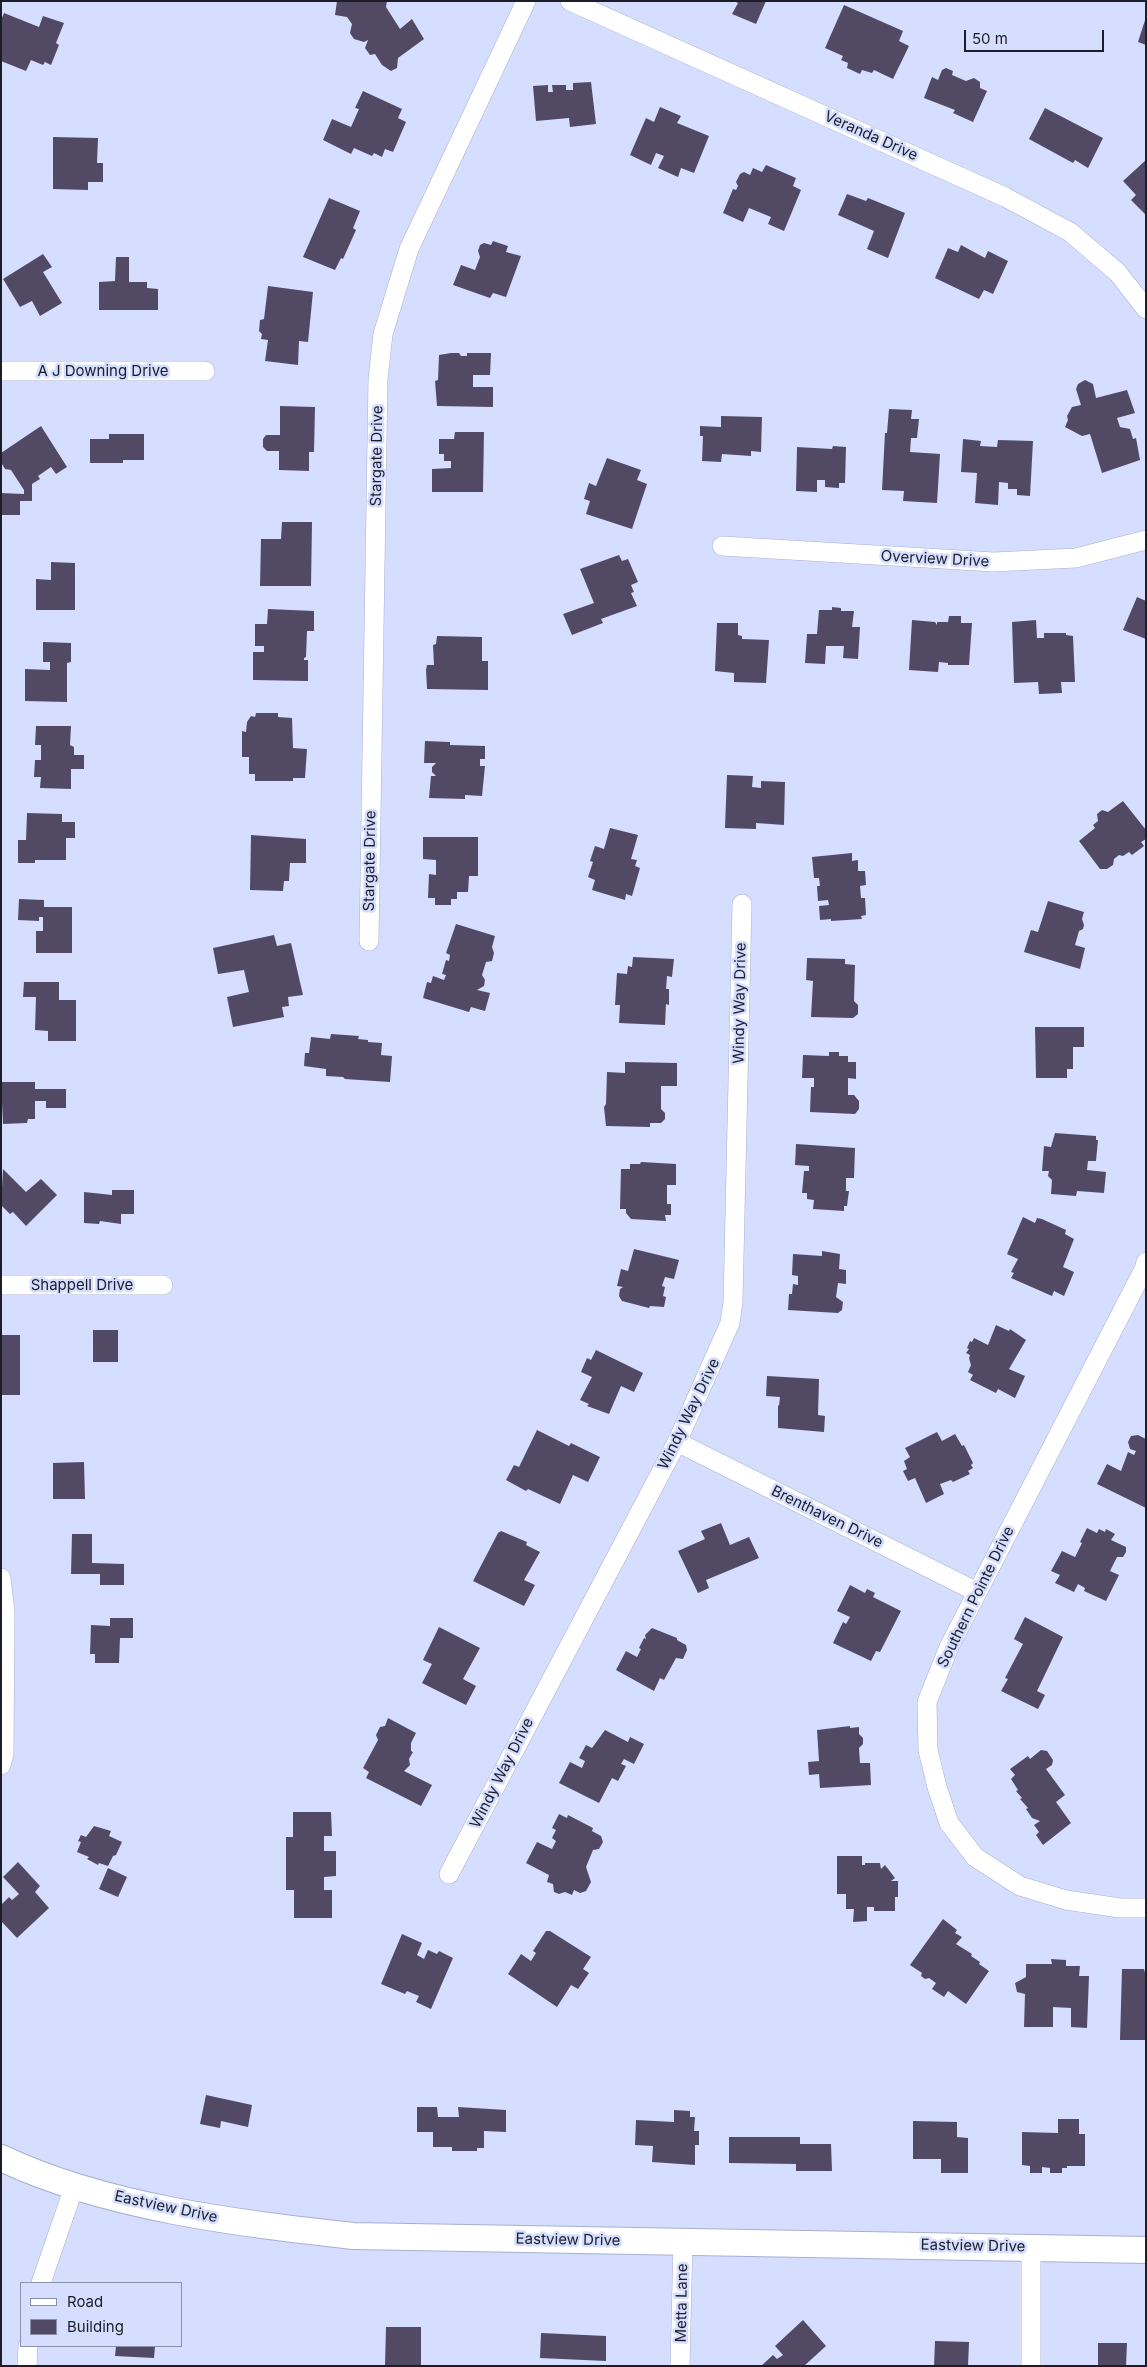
<!DOCTYPE html>
<style>
body{margin:0}
#map{position:relative;width:1147px;height:2367px;overflow:hidden;background:#d6deff;font-family:Inter,sans-serif}
canvas{display:block}
.frame{position:absolute;inset:0;border:2px solid #1b1d29;pointer-events:none}
.legend{position:absolute;left:20px;top:2282px;width:162px;height:65px;box-sizing:border-box;background:#d6deff;border:1px solid #8b91a9;margin:0;padding:6px 9px;list-style:none;font-size:15px;color:#1b1d29}
.legend li{display:flex;align-items:center;gap:10px;height:25px}
.legend b{width:25px;border:1px solid #8b91a9}
.scale{position:absolute;left:964px;top:30px;width:140px;height:22px;box-sizing:border-box;border:2px solid #1b1d29;border-top:0;padding-left:6px;font-size:15px;line-height:18px;white-space:nowrap;color:#1b1d29;-webkit-text-stroke:4px #d6deff;paint-order:stroke}
</style>
<div id="map">
<canvas width="1147" height="2367"></canvas>
<div class="frame"></div>
<ul class="legend">
<li><b style="height:6px;background:#fff"></b>Road</li>
<li><b style="height:14px;background:#524a65"></b>Building</li>
</ul>
<div class="scale">50 m</div>
</div>
<script>
const ctx = document.querySelector('canvas').getContext('2d');
ctx.lineJoin = 'round';
function paint(path, color) { ctx.fillStyle = color; ctx.fill(path, 'evenodd'); }
function strokePath(path, color, width, dash) { ctx.strokeStyle = color; ctx.lineWidth = width; ctx.lineCap = dash ? 'butt' : 'round'; ctx.setLineDash(dash || []); ctx.stroke(path); }
function drawText(font, color, halo, rows, align = 'center') {
  ctx.font = font + ' Inter,sans-serif'; ctx.lineWidth = 5; ctx.setLineDash([]); ctx.textBaseline = 'middle'; ctx.strokeStyle = halo; ctx.fillStyle = color; for (const [text, x, y, turn = 0] of rows) {
    ctx.save(); ctx.translate(x, y); ctx.rotate((+turn || 0) * Math.PI / 180); ctx.textAlign = isNaN(turn) ? turn : align; if (halo) ctx.strokeText(text, 0, 0); ctx.fillText(text, 0, 0); ctx.restore();
  }
}
paint(new Path2D(`
 M337,1H387L386,7L400,29L412,19L424,39L398,58L397,68L391,71L382,65L375,54L370,55L365,48L368,40L364,42L354,39L350,33L352,24L347,17L335,15Z
 M734,1H766L756,24L732,14L738,3Z
 M844,5L903,31L899,41L909,46L893,79L874,70L872,73L862,70L860,74L847,68L848,63L841,60L843,56L825,48Z
 M4,13L39,27L43,16L64,23L56,43L59,45L51,65L45,62L43,65L31,60L26,71L1,61V20Z
 M1146,17V45L1138,42Z
 M946,68L953,71L952,75L966,81L974,78L980,82V88L987,91L973,122L953,113L955,110L924,98L932,77L938,80L942,70Z
 M591,82L596,124L570,127L569,118L536,121L533,86L548,85V92H553L552,85H566V90H573V83Z
 M363,91L402,109L398,118L406,122L393,152L385,149L382,157L374,153L372,156L354,148L351,154L323,140L332,119L351,127L359,109L355,108Z
 M660,107L681,116L677,123L709,136L694,173L681,168L678,177L658,168L664,156L656,153L651,165L630,155L646,118L654,122Z
 M1045,108L1103,138L1088,168L1075,160L1073,163L1029,139Z
 M53,137L98,138L97,163H103V182H88V190L53,189Z
 M1146,160V215L1131,200L1136,195L1123,181Z
 M766,165L796,178L793,186L801,190L784,231L768,224L771,217L749,208L743,222L723,213L733,189L736,190L738,186L736,182L740,174L744,172L750,175L753,168L762,172Z
 M847,194L866,201L868,198L905,213L888,258L867,249L874,231L838,215Z
 M329,198L360,211L353,228L356,230L343,259L341,258L335,270L303,257Z
 M493,241L508,246L506,252L521,256L506,297L493,293L490,298L453,285L461,265L475,270L480,257L478,251L480,245L484,243L491,245Z
 M961,245L985,258L988,251L1008,261L993,294L984,290L979,299L935,278L948,248L958,252Z
 M43,254L52,267L43,272L62,303L40,316L32,301L20,307L3,279Z
 M116,257H129V282H147V288L158,289V310H99V282L115,281Z
 M268,286L313,292L308,342L299,341L298,365L265,361L268,340L261,339L262,334L259,331L260,320L264,319Z
 M451,353H459L461,356H467V353H491L490,375H473V387H493V407L437,406L435,381L438,380L439,355Z
 M1085,380L1093,384L1096,398L1127,390L1135,413L1117,418L1120,427L1130,429L1133,439L1136,438L1140,460L1102,473L1090,434L1082,436L1065,427L1068,420L1067,416L1072,407L1081,405L1076,389L1078,384Z
 M280,406L315,407L314,452H309V471L279,470V451H267L263,447V439L266,435H280Z
 M889,409L912,410L911,419H919L917,438H911L910,452L940,454L937,503L903,501L904,491L882,490L885,433H887Z
 M721,416L762,417L761,452L751,451V456L722,454L721,462L702,461L703,436H700V426L721,427Z
 M41,426L67,467L56,474L51,467L38,476L40,479L32,484V501H20V515H1V493L24,494V490L11,470L5,469L2,464L1,453Z
 M455,432H484L483,492H432V469L451,468V461H444V454H439V439H454Z
 M109,434H144V460H123V463H90V439H109Z
 M963,439L981,441L980,446L997,447L998,440L1033,441L1030,496L1017,495V489H1008V483L999,482L998,505L975,503L977,473L961,472Z
 M833,446L846,447L845,483H839V488L825,487V480H817V492L796,491L797,447L832,449Z
 M607,458L641,470L637,480L647,484L632,529L586,514L590,501L584,499L589,483L596,486Z
 M282,522H312L311,586H260L261,539H281Z
 M619,555L622,561L628,559L638,582L631,585L634,592L631,593L637,606L601,619L603,623L572,635L563,614L594,603L580,569Z
 M51,562L75,563V610H36V579L51,580Z
 M1137,597L1146,601V639L1123,630Z
 M832,607L841,608V611H854L852,627H860L858,659L843,658L844,646H826L825,664L805,663L807,634H817L819,610H832Z
 M268,609L314,611V631H307L306,657L304,658V660H308V681L253,680V652H264V646H255V624H267Z
 M949,616H961V623H972L969,665H948V663L939,662L938,672L909,670L912,620L935,622L937,625V622H948Z
 M1036,620L1037,638H1044V633H1066V635L1073,636L1075,682H1061L1062,693L1039,694L1038,682L1014,683L1012,622Z
 M717,623H738V635L742,636V639L769,640L766,683L734,682V673L715,671Z
 M437,636L482,637V661H488V690L427,689L426,670L427,665H434L433,645L436,644Z
 M43,642L71,643V662L67,663V702L25,701V669L50,670V662H43Z
 M256,713H278V717L292,718L293,748L307,749L305,778H293V781H255V774H249V757H242V731L246,732L247,722L251,716L255,717Z
 M36,726H71L70,745L74,747V755H84V769H71V789L40,788L41,777H34L35,760H41V745H35Z
 M425,741L450,742V745L485,746V759H480V766H485L482,796L465,795V799L429,798L431,776H436L432,772V767L436,763H424Z
 M727,775L753,776L752,787L761,788V781L785,782L784,825L756,823V829L725,828Z
 M1123,801L1146,830V839L1141,842L1144,846L1132,855L1129,852L1123,856L1119,855L1114,859L1113,865L1107,869H1100L1079,841L1095,828L1093,825L1098,821L1097,814L1102,810L1108,812Z
 M27,813L62,814V822H75V838H66V860H35V863H18V840H26Z
 M610,828L638,835L631,859L637,860L635,866L640,868L632,896L626,894L625,900L592,890L595,880L588,877L593,862L590,861L595,846L604,849Z
 M251,835L306,839V863H290L289,881H284L283,891L250,890Z
 M423,837H478V876H469L468,892H457V899H451V905H435V898H428L429,874L436,875V860L423,859Z
 M852,853V861L858,860V871H865L866,885L860,886L861,898H865L866,915L861,916L862,919L831,921V919L820,920L819,906L829,905L828,900L818,901L817,886H820L819,878H814L812,857Z
 M19,899L44,900V907H72V953H36V931H43V917H39V921L18,920Z
 M1048,901L1084,912L1082,919L1084,925L1083,929L1079,931L1075,945L1085,948L1080,969L1024,952L1031,930L1038,932Z
 M456,924L495,936L492,947L494,953L492,961L486,962L482,975L485,980L484,986L477,990L490,993L485,1011L471,1007L469,1012L423,998L427,982L431,983L433,976L444,980L446,975L442,974L446,960L449,961L450,955L446,953Z
 M274,935L277,946L291,943L303,995L288,997L289,1006L282,1007L284,1017L233,1027L227,997L249,992L244,970L218,974L213,948Z
 M633,957L674,959L672,977L667,976L666,989H669V1005L666,1004L665,1025L619,1023L620,1005H615L617,973L627,974L628,966L632,967Z
 M807,958L845,959V964L855,965L854,1001L858,1005V1014L853,1018L811,1017L813,981L806,980Z
 M24,982H59V1000H76V1041H48V1031L35,1030L36,997H23Z
 M1035,1027H1084V1047H1073V1069H1067V1078H1036Z
 M331,1034L359,1036L358,1039L368,1040V1042L382,1043L381,1055L392,1056L390,1082L345,1079L343,1077L326,1076V1069L304,1066L305,1053H309L311,1037L330,1039Z
 M829,1052H839V1056H848V1062H856V1079L848,1078V1095H854L859,1101V1109L855,1114L810,1112L811,1087H814V1078H802L803,1055L829,1056Z
 M625,1062L677,1063V1086H661V1109L665,1113V1119L661,1123H650V1127L606,1126L604,1107L606,1104L607,1072L625,1073Z
 M1,1082H35V1089H66V1108H46V1101H35V1119H28L27,1123L3,1124Z
 M1055,1133L1096,1136V1140H1098L1096,1161H1088L1087,1170L1106,1172L1104,1193L1077,1191L1076,1196L1051,1194L1052,1180L1048,1176L1049,1171H1042L1044,1146L1051,1147Z
 M796,1144L855,1148L854,1178H846V1191H849L847,1206H844V1211L813,1209L814,1200L807,1199V1193H802L804,1171H809V1166L795,1165Z
 M641,1162L676,1164V1185H667V1204H671V1215H665L666,1221L631,1219L626,1213V1209H620L621,1169H630V1164H640Z
 M3,1169L26,1192L41,1179L57,1195L26,1226L13,1212L10,1214L1,1205Z
 M112,1190H134V1214H121V1224L100,1221L99,1224L84,1223V1192L112,1195Z
 M1023,1217L1035,1223L1037,1218L1042,1219L1066,1230L1065,1234L1074,1239L1063,1267L1074,1272L1064,1296L1054,1291L1052,1296L1011,1278L1014,1273L1011,1272L1018,1259L1007,1254Z
 M634,1249L679,1260L674,1279L665,1277L662,1286L665,1287L663,1296L666,1297L664,1307L650,1306L649,1308L622,1301L619,1296L620,1289L623,1287L617,1286L621,1269L628,1271Z
 M822,1251L840,1254L839,1269L846,1270V1284L838,1283L836,1297L843,1302L842,1310L838,1313L788,1310L789,1294H792L793,1284L798,1285V1276L792,1275L793,1254L822,1256Z
 M996,1325L1009,1331L1010,1329L1026,1340L1009,1369L1025,1376L1015,1398L998,1389L996,1393L970,1380L973,1375L968,1372L971,1365L969,1358L970,1355L966,1353L969,1349L967,1348L970,1341L972,1342L974,1338L988,1345Z
 M93,1330H118V1362H93Z
 M1,1335H20V1395H1Z
 M596,1350L643,1373L634,1392L621,1386L609,1414L587,1406L589,1404L580,1400L592,1377L581,1372L587,1358L591,1360Z
 M767,1376L819,1379L818,1415L825,1416L824,1432L778,1428V1405L779,1406L780,1397L766,1396Z
 M537,1430L569,1446L571,1443L600,1457L588,1482L573,1475L560,1504L528,1489L526,1491L506,1480L514,1465L519,1467Z
 M937,1432L942,1441L955,1434L962,1446L964,1445L973,1463L971,1465L973,1468L968,1471L970,1474L953,1482L951,1480L940,1484L944,1494L926,1503L915,1478L908,1481L903,1471L907,1469L904,1461L910,1457L905,1448Z
 M1138,1435L1146,1439V1508L1097,1484L1107,1464L1121,1471L1128,1452L1134,1455L1136,1451L1130,1449L1128,1442L1131,1436Z
 M84,1462L85,1499H53V1463Z
 M721,1523L730,1545L749,1537L759,1558L706,1580L709,1588L698,1593L678,1551L705,1539L701,1531Z
 M1087,1528L1097,1533L1099,1529L1105,1532L1106,1529L1115,1534L1111,1540L1126,1547V1552L1123,1557H1117L1110,1571L1119,1575L1106,1601L1084,1591L1085,1588L1078,1584L1074,1592L1055,1583L1060,1575L1051,1571L1062,1551L1075,1557L1082,1543L1080,1542Z
 M501,1531L527,1542L526,1545L540,1552L524,1580L535,1585L524,1606L473,1581L498,1533Z
 M72,1534H92V1563L124,1564V1585H100V1574H71Z
 M850,1585L865,1593L867,1589L875,1593L873,1597L901,1611L880,1652L876,1651L871,1661L833,1643L843,1622L846,1624L850,1617L837,1611Z
 M1025,1617L1063,1637L1037,1691L1045,1695L1038,1709L1001,1691L1008,1679L1005,1678L1023,1644L1014,1639Z
 M110,1618H133V1638H120L119,1663H95V1654H90L91,1625L110,1626Z
 M439,1627L480,1648L463,1679L476,1686L466,1705L422,1683L432,1664L423,1660Z
 M652,1628L677,1638V1640L686,1645L687,1650L683,1659L676,1658L664,1680L660,1678L654,1691L616,1670L626,1651L637,1657L641,1649L639,1648L644,1638L646,1639L645,1635Z
 M388,1718L416,1733L411,1743V1751L413,1752L409,1759L410,1765L404,1771L432,1785L421,1806L366,1778L369,1772L363,1768L378,1740L376,1735L380,1727L385,1726Z
 M850,1726V1728L859,1727V1734L863,1738V1744L859,1748L860,1763H870L871,1785L820,1788L819,1774L809,1775L808,1762L819,1761L817,1730Z
 M605,1730L628,1742L630,1737L644,1744L634,1764L624,1759L621,1764L626,1766L618,1781L612,1778L599,1803L559,1783L570,1762L582,1768L585,1761L579,1758L586,1745L592,1748Z
 M1041,1750L1047,1751L1053,1760L1052,1765L1046,1769L1065,1795L1056,1802L1071,1823L1043,1845L1036,1835L1039,1832L1034,1825L1040,1821L1032,1818L1026,1809L1028,1808L1020,1799L1022,1798L1016,1791L1018,1790L1011,1779L1015,1775L1010,1769L1028,1756L1030,1759Z
 M293,1812H331L332,1836H324V1851H336V1876L324,1877V1890H332V1918H294V1890H286V1837H293Z
 M559,1814L567,1818L568,1815L593,1828L592,1831L601,1836L603,1842L599,1849L593,1850L586,1867L591,1882L586,1891L580,1893L574,1890L572,1895L565,1892L559,1894L554,1892L553,1884L547,1882L549,1875L526,1863L537,1842L552,1849L556,1841L552,1838L556,1830L552,1828Z
 M94,1826L111,1831L109,1836L122,1842L116,1855L113,1856L108,1866L99,1863L98,1865L87,1859L89,1857L77,1852L81,1842L78,1841L81,1835L86,1837Z
 M837,1856H862V1865H865V1863H880L881,1869L885,1865L895,1878L891,1881H898V1897H895V1911H874V1907H867V1921L853,1922L854,1909H846V1894H837Z
 M18,1862L40,1886L35,1892L49,1908L17,1938L1,1921V1905L9,1897L12,1900L19,1894L3,1877Z
 M108,1868L127,1877L118,1897L99,1889Z
 M943,1919L957,1930L955,1933L962,1937L956,1944L972,1954L971,1956L980,1962L979,1964L989,1971L966,2004L948,1991L944,1997L932,1989L936,1983L929,1978L925,1979L921,1976L922,1973L910,1965Z
 M546,1931H550L591,1957L583,1969L589,1973L578,1989L571,1985L557,2007L508,1974L521,1954L531,1961L536,1953L533,1951Z
 M402,1934L422,1943L417,1955L424,1959L428,1950L437,1954L439,1951L453,1958L431,2009L416,2002L419,1996L407,1991L405,1994L381,1984Z
 M1051,1959L1066,1960V1966H1080L1079,1976H1089L1087,2028L1071,2027V2008L1053,2007V2027H1024L1025,1994L1017,1992L1015,1983L1026,1977V1964H1052Z
 M1122,1969H1144L1146,1976V2040H1120Z
 M206,2095L252,2105L248,2127L221,2121L220,2128L200,2124Z
 M417,2107H437L438,2117H459L458,2107L506,2110V2132L484,2131V2148H477V2151H452V2147H433V2132H417Z
 M674,2110L690,2111V2117H695L694,2131H699V2145H695V2165L652,2162L653,2146L635,2145L636,2120L674,2122Z
 M1058,2119H1079V2134H1085V2166H1067V2168H1062V2173H1050V2168L1042,2167V2173H1030V2166L1022,2165V2132L1058,2133Z
 M913,2121L957,2122V2137L968,2138V2173H941V2159H913Z
 M729,2137H800V2144H831L832,2171H796V2164L729,2163Z
 M803,2320L826,2346L804,2366H761L773,2355L777,2359L783,2355L775,2346Z
 M386,2327H421V2366H385Z
 M541,2333L606,2336V2361L540,2358Z
 M935,2341L969,2342L968,2366H934Z
 M1098,2343H1127L1126,2366H1098Z
 M116,2346H155L154,2358L115,2356Z`), '#524a65');
const street = new Path2D(`
 M570,1L1005,197L1070,232L1118,273L1146,309
 M1,371H205
 M722,546L994,562L1076,558L1146,540
 M369,941L378,379L383,334L409,249L526,1
 M1146,1262L1144,1269L949,1647L927,1702L928,1750L937,1787L949,1823L975,1857L1020,1886L1066,1900L1120,1908H1146
 M1,1285H163
 M677,1442L977,1592
 M1,1578L5,1612L4,1754L1,1765
 M449,1874L677,1442L730,1323L733,1302L742,904
 M41,2283L74,2187
 M27,2366L28,2346
 M680,2366L683,2241
 M1031,2366V2247`);
const secondary = new Path2D(`
 M1,2158C107,2208 238,2223 353,2236L1146,2250`);
strokePath(street, '#a8b0cf', 20);
strokePath(secondary, '#a8b0cf', 28);
strokePath(street, '#fff', 19);
strokePath(secondary, '#fff', 26);
drawText('15px', '#1b1d29', '#d6deff', [
 ["Veranda Drive",871,136,24],
 ["A J Downing Drive",103,371],
 ["Stargate Drive",377,456,-89],
 ["Overview Drive",935,559,3],
 ["Stargate Drive",370,861,-89],
 ["Windy Way Drive",740,1003,-89],
 ["Shappell Drive",82,1285],
 ["Windy Way Drive",689,1414,-64],
 ["Brenthaven Drive",827,1517,26],
 ["Southern Pointe Drive",976,1597,-64],
 ["Windy Way Drive",502,1773,-63],
 ["Eastview Drive",166,2207,12],
 ["Eastview Drive",568,2240,1],
 ["Eastview Drive",973,2246,1],
 ["Metta Lane",682,2303,-89]
]);
</script>
